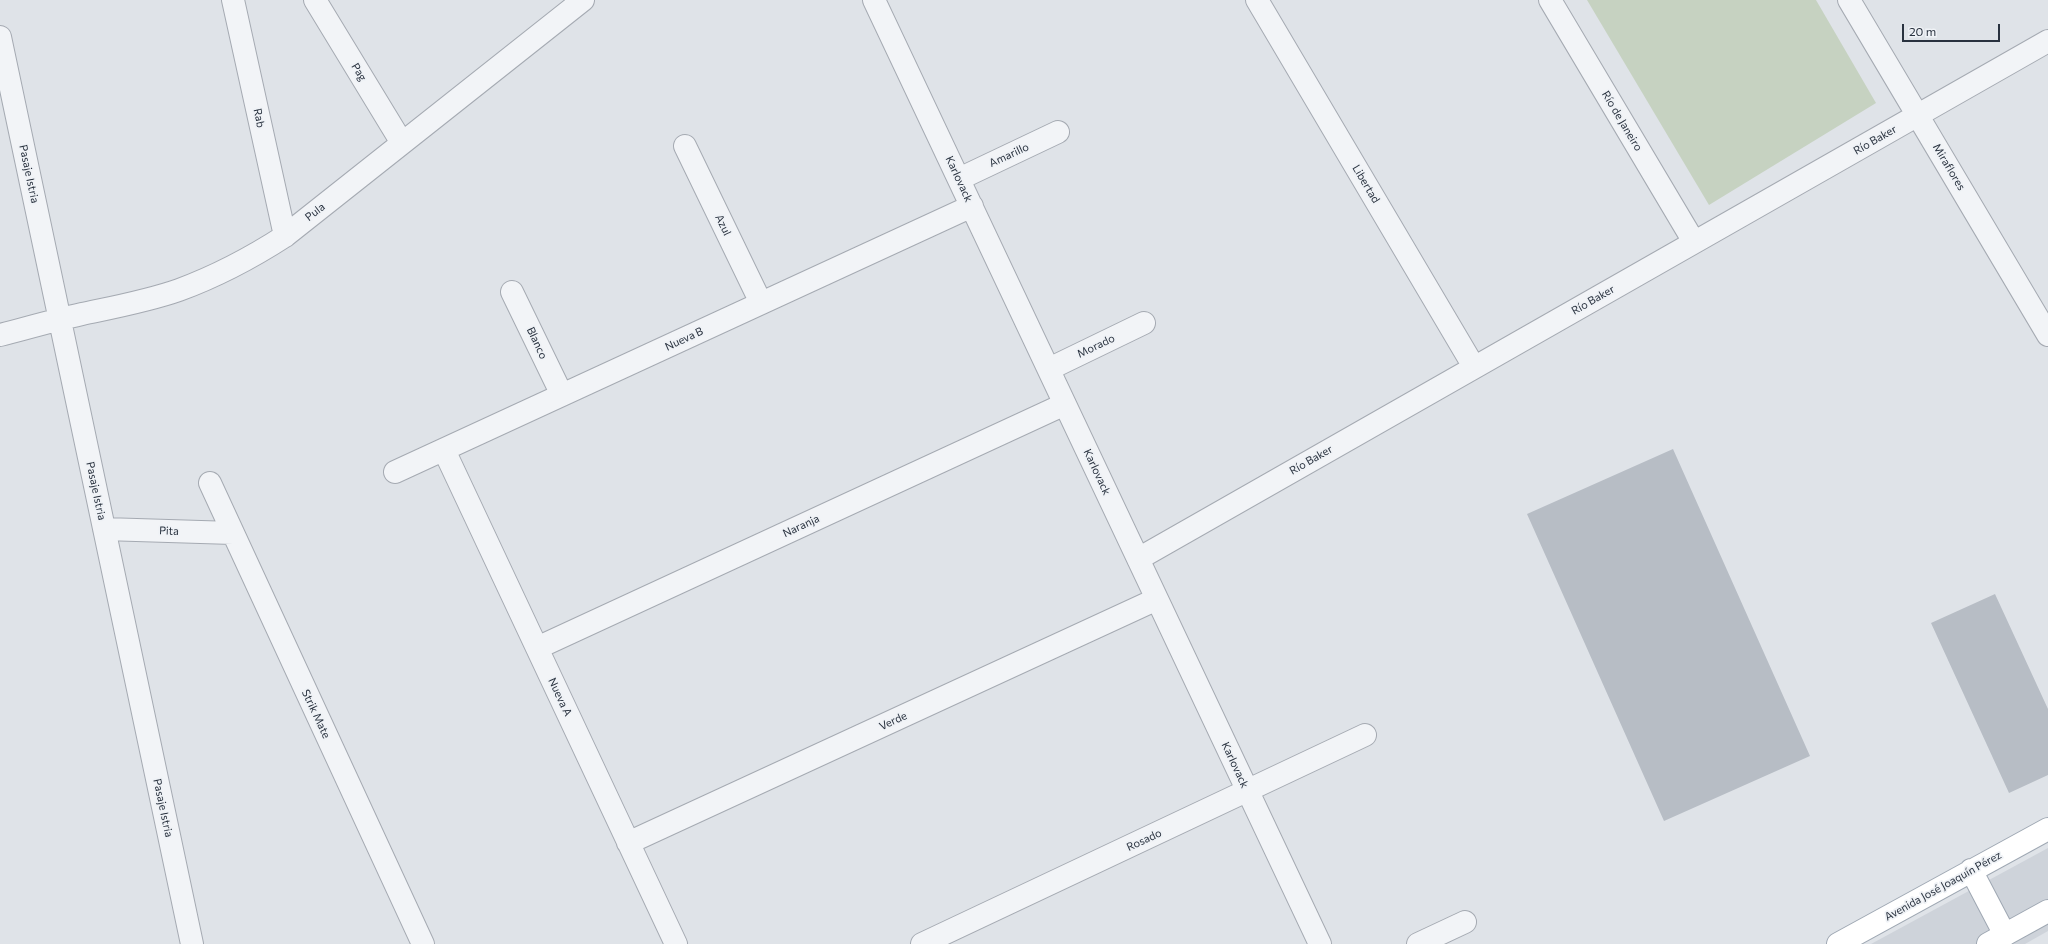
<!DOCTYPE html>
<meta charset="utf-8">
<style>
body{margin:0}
#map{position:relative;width:2048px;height:944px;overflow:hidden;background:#dfe3e8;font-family:Commissioner,sans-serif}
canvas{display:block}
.scale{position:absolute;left:1902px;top:24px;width:98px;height:18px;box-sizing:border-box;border:2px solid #29323f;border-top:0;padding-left:5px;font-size:12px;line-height:14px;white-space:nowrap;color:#29323f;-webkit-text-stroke:3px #eff2f6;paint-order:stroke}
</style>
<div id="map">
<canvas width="2048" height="944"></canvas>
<div class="scale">20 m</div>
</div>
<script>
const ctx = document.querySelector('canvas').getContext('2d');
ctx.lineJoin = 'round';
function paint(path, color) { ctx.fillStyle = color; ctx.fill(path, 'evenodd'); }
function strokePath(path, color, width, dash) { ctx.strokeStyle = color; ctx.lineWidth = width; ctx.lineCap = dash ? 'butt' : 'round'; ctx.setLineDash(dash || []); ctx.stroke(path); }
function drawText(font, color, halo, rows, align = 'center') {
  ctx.font = font + ' Commissioner,sans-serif'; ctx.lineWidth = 3.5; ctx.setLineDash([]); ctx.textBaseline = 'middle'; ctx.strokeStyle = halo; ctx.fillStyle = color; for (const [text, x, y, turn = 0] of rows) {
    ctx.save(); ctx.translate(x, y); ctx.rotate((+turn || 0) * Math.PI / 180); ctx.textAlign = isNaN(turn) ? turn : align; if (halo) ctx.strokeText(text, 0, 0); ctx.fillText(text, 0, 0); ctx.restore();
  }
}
paint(new Path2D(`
 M2048,848V931L2025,944H1871Z`), '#ced3da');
paint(new Path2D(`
 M1587,0H1816L1876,103L1709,205Z`), '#c6d2c1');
paint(new Path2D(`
 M1673,449L1810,756L1664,821L1527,514Z
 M1995,594L2048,709V775L2009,793L1931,623Z`), '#b7bdc5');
const minor = new Path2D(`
 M233,0L285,236
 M315,0L402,143
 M874,0L1320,944
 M1257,0L1474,367
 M1550,0L1694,242
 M1849,0L2048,335
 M0,37L192,944
 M685,146L761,303
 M959,179L1058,132
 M512,292L562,395
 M0,335C27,328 55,320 82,314C115,307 148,301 179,290C217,276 251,258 285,236L583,0
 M1049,369L1144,323
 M444,450L676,944
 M395,472L972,206
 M210,483L423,944
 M104,529L233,533
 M1138,559L2048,41
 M537,648L1065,404
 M628,843L1157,599
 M922,944L1365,735
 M1418,944L1465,922`);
const major = new Path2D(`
 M1971,870L2005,935
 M1838,944L2048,829
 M1988,944L2048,911`);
strokePath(minor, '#a5aab2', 24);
strokePath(major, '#9fa8b3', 24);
strokePath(minor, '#f2f4f7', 22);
strokePath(major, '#fff', 22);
drawText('11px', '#29323f', '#eff2f6', [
 ["Pag",359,72,59],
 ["Rab",259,118,78],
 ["Río de Janeiro",1622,121,59],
 ["Río Baker",1875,140,-30],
 ["Amarillo",1009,155,-25],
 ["Miraflores",1949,167,59],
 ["Pasaje Istria",29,174,78],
 ["Karlovack",959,179,65],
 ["Libertad",1366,184,59],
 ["Pula",315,212,-38],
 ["Azul",723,225,64],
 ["Río Baker",1593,300,-30],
 ["Nueva B",684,339,-25],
 ["Blanco",537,343,65],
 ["Morado",1096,346,-26],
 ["Río Baker",1311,460,-30],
 ["Karlovack",1097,472,65],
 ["Pasaje Istria",96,491,78],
 ["Naranja",801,526,-25],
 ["Pita",169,531,2],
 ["Nueva A",560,697,65],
 ["Strik Mate",316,714,65],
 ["Verde",893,721,-25],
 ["Karlovack",1235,765,65],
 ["Pasaje Istria",163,808,78],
 ["Rosado",1144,840,-25],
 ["Avenida José Joaquín Pérez",1943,886,-29]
]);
</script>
